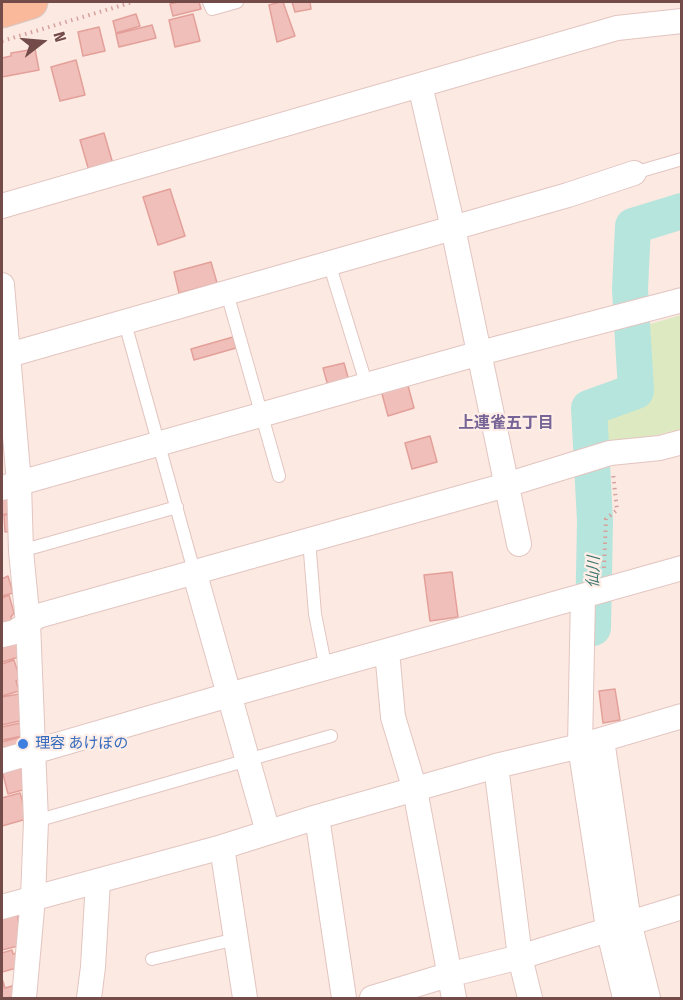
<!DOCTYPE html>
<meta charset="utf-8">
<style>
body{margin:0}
#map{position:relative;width:683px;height:1000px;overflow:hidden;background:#fce9e1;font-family:"Fira Sans Condensed",sans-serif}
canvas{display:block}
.frame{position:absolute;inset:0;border:3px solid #734b48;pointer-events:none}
.north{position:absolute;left:12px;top:12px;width:60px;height:60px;-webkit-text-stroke:4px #ffeee7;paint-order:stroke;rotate:74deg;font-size:16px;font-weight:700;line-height:24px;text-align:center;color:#734b48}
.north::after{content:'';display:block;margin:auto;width:21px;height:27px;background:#734b48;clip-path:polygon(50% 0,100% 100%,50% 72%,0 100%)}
</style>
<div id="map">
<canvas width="683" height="1000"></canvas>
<div class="frame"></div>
<div class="north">N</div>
</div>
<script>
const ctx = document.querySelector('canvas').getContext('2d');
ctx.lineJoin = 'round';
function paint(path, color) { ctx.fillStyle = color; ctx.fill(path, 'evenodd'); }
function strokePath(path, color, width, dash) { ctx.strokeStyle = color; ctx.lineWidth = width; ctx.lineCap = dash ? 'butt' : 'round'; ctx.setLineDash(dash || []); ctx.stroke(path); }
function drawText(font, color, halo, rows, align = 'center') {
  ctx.font = font + ' "Fira Sans Condensed","Noto Sans JP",sans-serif'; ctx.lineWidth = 4.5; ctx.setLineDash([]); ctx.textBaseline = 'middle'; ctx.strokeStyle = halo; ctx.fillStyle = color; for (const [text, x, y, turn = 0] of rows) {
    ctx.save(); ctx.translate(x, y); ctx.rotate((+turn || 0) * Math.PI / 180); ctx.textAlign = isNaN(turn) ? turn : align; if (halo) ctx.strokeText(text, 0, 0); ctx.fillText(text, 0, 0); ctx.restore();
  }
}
paint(new Path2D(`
 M681,315V429L605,448V405L646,391L647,325Z`), '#dde9c0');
strokePath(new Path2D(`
 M593,628L595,521L589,408L636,391L630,289L633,226L682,211`), '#b6e5dd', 36);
const building = new Path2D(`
 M178,2H199L201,9L173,16L170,4Z
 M280,2H283L295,36L277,42L269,5Z
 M292,2H310L311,9L295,12Z
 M136,14L140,26L116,33L113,21Z
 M193,14L200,41L175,47L169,20Z
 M152,25L156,38L119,47L116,34Z
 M99,27L105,51L83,56L78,32Z
 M35,49L39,70L2,77V58L11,56V53Z
 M76,60L85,95L60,101L51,67Z
 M104,133L113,164L89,171L80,140Z
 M170,189L185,236L158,245L143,197Z
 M211,262L217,283L179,293L174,272Z
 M233,337L236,348L194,360L191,349Z
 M344,363L349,381L328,386L323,368Z
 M407,382L414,408L388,416L381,390Z
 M430,436L437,462L412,469L405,443Z
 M9,492L14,512L2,515V494Z
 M4,515H14L15,531L5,532Z
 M452,572L458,617L430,621L424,575Z
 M8,576L13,593L2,596V579Z
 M9,595L14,613L11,617L12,623L2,626V598Z
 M17,636L22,656L2,662V640Z
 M14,660L20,679L16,681L19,691L2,696V664Z
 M615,689L620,720L603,723L599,691Z
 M19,694L24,720L2,725V697Z
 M25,722L28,735L2,740V727Z
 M24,736L28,750L2,757V742Z
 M24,762L26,789L8,794L2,770Z
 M20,793L25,810L30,818L2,826V798Z
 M17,911L22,945L2,950V915Z
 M12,950L13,954L16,953L20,967L2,972V953Z
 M3,981L5,988L12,986L15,997L2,998Z`);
paint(building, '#f1bfb9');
strokePath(building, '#e3a09a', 1.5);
const service = new Path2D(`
 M209,2L212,9L237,2
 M634,173L682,159
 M329,263L367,386
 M227,293L279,476
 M125,323L194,571
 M309,540L315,614L326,669
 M21,551L177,507
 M36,821L331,736
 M152,959L236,939`);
const minor = new Path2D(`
 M420,85L453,228L519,544
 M2,206L617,28L682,21
 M2,285L19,483L21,551L28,623L36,821L33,898L24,998
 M9,355L568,195L634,173
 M2,488L480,353L682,300
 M194,571L268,832
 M583,596L580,746L608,928L625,998
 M2,635L15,632L38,616L506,485L610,453L660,448L682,442
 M387,651L393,717L415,790L454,998
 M602,740L629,922L648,998
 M2,761L229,695L682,568
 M496,766L520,957L530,998
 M317,817L344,998
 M222,847L245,998
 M2,907L222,847L317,817L496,766L580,746L682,716
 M89,998L93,967L98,881
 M372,998L448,975L520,957L682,907`);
const primary = new Path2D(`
 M2,11L31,2`);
strokePath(service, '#e2c5c0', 14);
strokePath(minor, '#e2c5c0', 26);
strokePath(primary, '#d5c9c8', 35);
strokePath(new Path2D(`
 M2,41L133,2
 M604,568L606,519L617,510L613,473`), '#d5a29d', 4, [1.5, 4.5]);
strokePath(service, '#fff', 12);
strokePath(minor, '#fff', 24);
strokePath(primary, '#fab99a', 33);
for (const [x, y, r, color] of [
 [23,744,6,"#3f7fe0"]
]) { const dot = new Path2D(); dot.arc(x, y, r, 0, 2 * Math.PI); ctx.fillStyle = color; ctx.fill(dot); strokePath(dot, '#ffeee7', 2); }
drawText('15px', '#366cbe', '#ffeee7', [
 ["理容 あけぼの",35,744]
], 'left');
drawText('bold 16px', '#766496', '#ffeee7', [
 ["上連雀五丁目",506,424]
]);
drawText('italic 16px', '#3c7870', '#ffeee7', [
 ["仙川",594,572,-88]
]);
</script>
